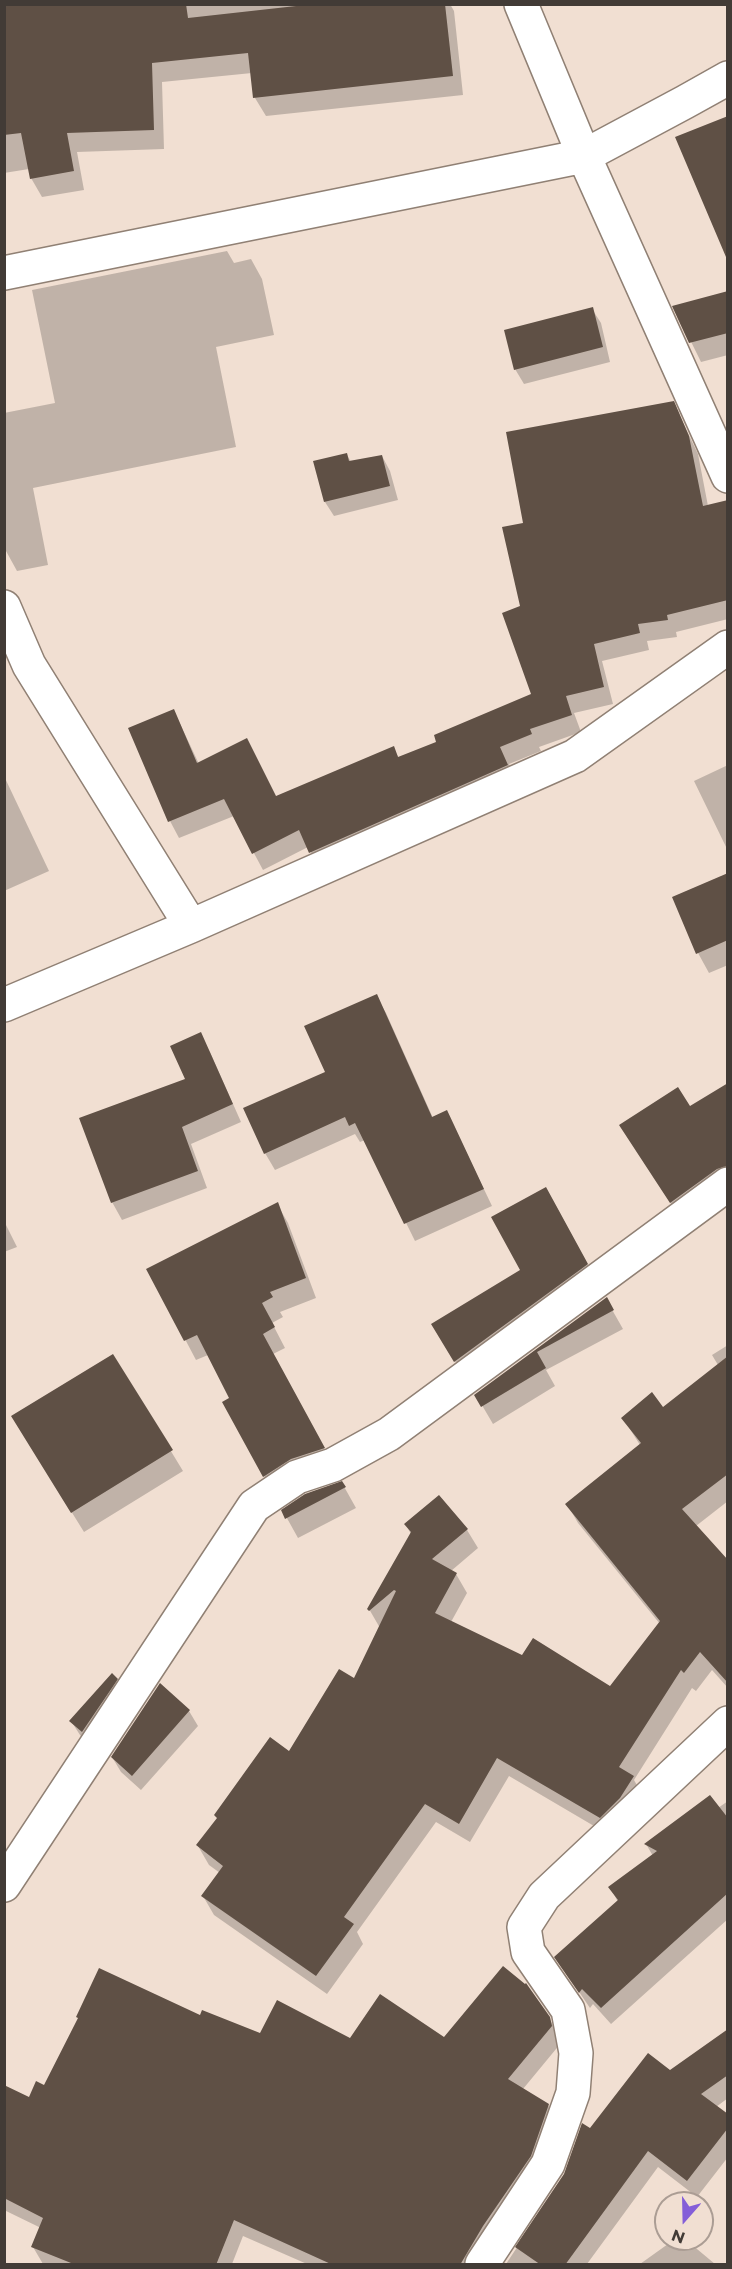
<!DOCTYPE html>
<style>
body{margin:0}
#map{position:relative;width:732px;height:2269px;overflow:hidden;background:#f1dfd2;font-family:Montserrat,sans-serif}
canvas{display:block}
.frame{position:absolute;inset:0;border:6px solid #423b36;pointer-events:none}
.north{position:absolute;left:654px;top:2191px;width:60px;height:60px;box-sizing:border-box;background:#f1dfd2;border:2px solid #ab9d94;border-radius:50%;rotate:200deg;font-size:16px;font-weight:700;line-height:24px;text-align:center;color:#423b36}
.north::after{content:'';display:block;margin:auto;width:21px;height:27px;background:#845ed8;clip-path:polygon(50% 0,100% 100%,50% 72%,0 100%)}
</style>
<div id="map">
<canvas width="732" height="2269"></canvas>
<div class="frame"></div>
<div class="north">N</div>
</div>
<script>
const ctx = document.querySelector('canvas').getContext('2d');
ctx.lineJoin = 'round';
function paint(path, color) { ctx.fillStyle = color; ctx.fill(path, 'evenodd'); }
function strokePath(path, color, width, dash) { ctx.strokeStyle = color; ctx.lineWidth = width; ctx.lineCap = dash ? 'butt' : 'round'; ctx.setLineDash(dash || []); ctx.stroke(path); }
paint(new Path2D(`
 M4,4H450L454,11L463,95L266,116L255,98L252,73L162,82L164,149L77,152L84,190L42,197L31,178L29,169L4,173Z
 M227,251L234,263L251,259L262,279L274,335L216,347L236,447L33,488L48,565L17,571L6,551L4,544V413L55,403L32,290Z
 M728,293V355L701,362L674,307Z
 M592,309L601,323L610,362L524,384L515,369Z
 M673,402L698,454L708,506L728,501V619L676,632L677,637L647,641L649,650L602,661L613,704L574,713L581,732L539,747L541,751L509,764L517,783L320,869L308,847L263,870L234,816L179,838L170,821L174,711L199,764L276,798L393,748L399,758L438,742L533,695L522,607L525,524Z
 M347,455L351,462L382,456L390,471L398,500L334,516L325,502Z
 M728,765V851L694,781Z
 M4,776L49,871L4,891Z
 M728,875V965L709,973L698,953Z
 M376,996L386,1013L433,1118L447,1112L492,1206L415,1241L365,1140L360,1142L355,1134L275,1170L265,1153L327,1073Z
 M200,1034L210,1052L241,1122L191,1144L207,1188L122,1220L112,1202L187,1080Z
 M728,1085V1189L683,1222L633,1145Z
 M277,1204L288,1223L316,1298L280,1312L283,1317L272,1323L285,1348L273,1354L335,1468L275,1496L224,1402L231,1399L208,1355L196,1360L148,1269Z
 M556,1206L597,1282L466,1379L443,1342L522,1271Z
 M4,1221L17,1247L4,1252Z
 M606,1299L623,1329L546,1370L555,1386L493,1424L476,1395Z
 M728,1345V1501L696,1526L728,1562V1688L712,1670L696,1691L692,1688L634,1780L643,1796L611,1836L509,1776L470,1842L436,1822L357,1932L363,1944L327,1994L214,1915L203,1896L220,1873L209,1865L198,1846L290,1754L355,1680L380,1628L369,1609L411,1534L406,1525L467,1530L478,1548L451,1571L456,1574L467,1593L451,1622L523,1657L610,1688L660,1624L578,1523L567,1504L640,1445L623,1418L662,1409L718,1365L712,1355Z
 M113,1356L183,1471L84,1532L25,1437Z
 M342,1483L356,1508L298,1538L283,1511Z
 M117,1680L125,1694L91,1746L80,1735L71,1721Z
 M160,1685L189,1711L198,1726L141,1790L121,1772L112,1757Z
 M728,1801V1919L611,2024L593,2004L590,2008L556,1958L618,1902L610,1887L653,1856L646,1844L718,1808Z
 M201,2017L260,2034L351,2040L445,2039L549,2018L559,2036L561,2043L523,2089L548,2105L558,2122L480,2264H307L243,2236L232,2264H43L33,2247L41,2228L4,2210V2086L29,2099L44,2087Z
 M728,2031V2098L716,2107L728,2116V2157L697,2197L658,2167L587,2264H506L565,2175L591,2130Z
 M675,2239H685L715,2264H640Z`), '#0003');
paint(new Path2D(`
 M4,4H186L188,18L314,4H445L453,76L253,98L248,53L152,63L154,130L67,133L74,171L30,179L21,133L4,135Z
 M728,116V257H726L675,137Z
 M728,291V333L689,343L672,306Z
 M593,307L603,347L514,370L504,330Z
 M674,401L689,436L703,506L728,500V600L667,615L668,620L638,624L640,633L594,644L604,687L566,696L572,715L530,729L532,734L500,747L508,765L309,853L299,830L252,854L224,799L168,822L128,728L174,709L197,763L247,738L276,796L394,746L398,757L436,742L434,735L531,694L502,613L520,606L502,527L523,523L506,432Z
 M347,453L349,461L382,455L390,486L324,502L313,461Z
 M728,873V940L696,954L672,897Z
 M377,994L432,1117L447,1110L484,1189L404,1224L355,1123L349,1126L345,1117L264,1154L243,1108L325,1072L304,1026Z
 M201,1032L233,1104L182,1127L198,1171L111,1203L79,1118L185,1079L170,1046Z
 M728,1083V1166L717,1169L670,1203L619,1125L678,1087L690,1106Z
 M546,1187L588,1264L454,1362L431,1324L520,1270L491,1217Z
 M278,1202L306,1278L270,1292L273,1297L262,1303L275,1327L263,1334L325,1448L291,1459L263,1477L222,1402L229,1398L197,1335L184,1341L146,1269Z
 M607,1297L614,1310L537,1352L546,1368L481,1407L474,1395Z
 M113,1354L173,1450L71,1513L11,1416Z
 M728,1356V1474L682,1509L728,1560V1683L700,1652L684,1673L681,1670L619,1767L634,1776L620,1798L600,1818L497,1758L459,1824L425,1804L344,1917L354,1924L316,1976L201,1896L223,1866L196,1845L217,1818L214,1815L270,1737L289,1751L339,1669L354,1678L396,1591L394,1590L369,1611L367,1609L411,1532L404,1524L439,1495L468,1529L432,1559L457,1573L435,1613L522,1655L533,1638L610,1686L660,1621L565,1504L641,1443L621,1418L652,1392L663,1407Z
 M342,1481L346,1487L285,1519L281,1510L305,1494Z
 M112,1673L118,1679L82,1732L69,1721Z
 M160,1683L190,1710L132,1776L111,1757Z
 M710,1795L728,1818V1893L601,2008L582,1989L579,1993L554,1957L618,1900L608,1887L657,1851L644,1844Z
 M503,1966L525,1984L526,1983L550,2017L552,2026L508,2079L549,2104L531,2156L483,2226L460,2265H333L234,2220L216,2265H76L31,2247L43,2218L4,2198V2085L29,2097L36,2081L44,2085L78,2018L76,2017L99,1968L200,2015L202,2010L260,2033L277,2000L350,2038L380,1994L444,2037Z
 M728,2029V2075L701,2094L728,2114V2128L687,2181L648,2151L565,2265H541L515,2247L564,2174L582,2123L590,2128L648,2053L670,2070Z`), '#5f5045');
const minor = new Path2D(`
 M521,4L584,156L728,476
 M4,273L584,156L685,102L728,78
 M4,607L29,665L191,926
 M4,1005L191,926L575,756L728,647
 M4,1885L254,1506L297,1477L333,1465L389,1434L728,1184
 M482,2264L548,2164L573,2093L576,2053L568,2010L528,1952L524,1927L544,1896L728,1723`);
strokePath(minor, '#908074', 36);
strokePath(minor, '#fff', 33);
</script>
